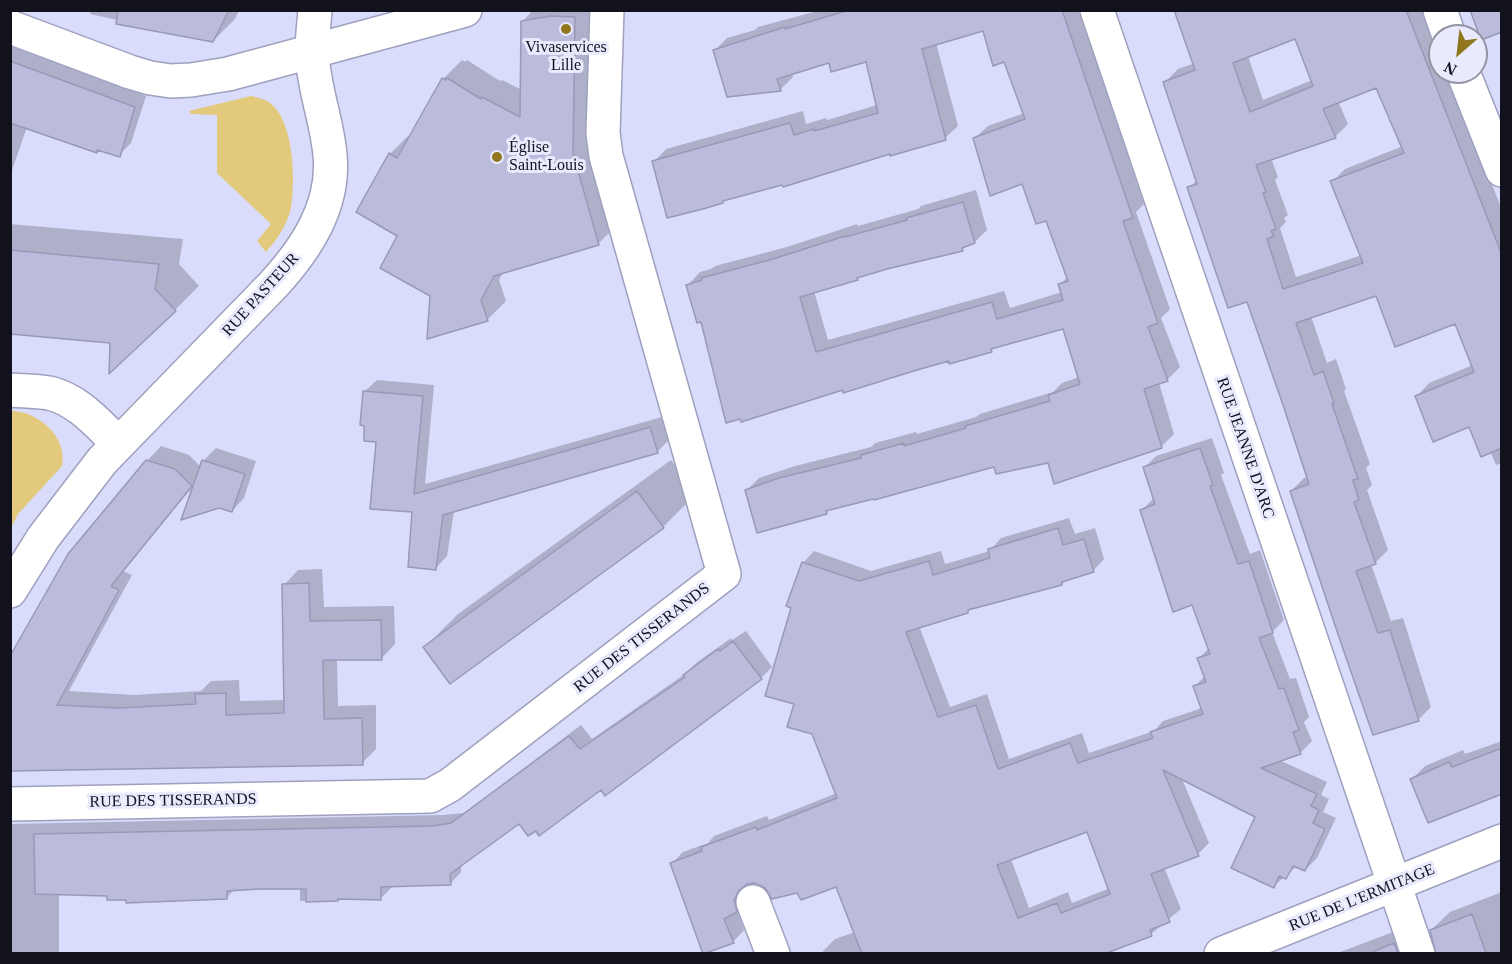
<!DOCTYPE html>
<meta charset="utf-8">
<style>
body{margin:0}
#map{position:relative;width:1512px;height:964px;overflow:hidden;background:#dadcfc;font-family:Georgia,serif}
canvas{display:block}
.frame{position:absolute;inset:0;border:12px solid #12121d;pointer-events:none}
.north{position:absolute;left:1428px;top:24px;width:60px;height:60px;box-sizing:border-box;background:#e9eafe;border:2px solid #9394a4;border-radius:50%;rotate:208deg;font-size:16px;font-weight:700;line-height:24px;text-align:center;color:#12121d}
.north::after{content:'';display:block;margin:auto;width:21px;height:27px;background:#90761c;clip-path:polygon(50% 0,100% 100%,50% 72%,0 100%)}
</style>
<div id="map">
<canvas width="1512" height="964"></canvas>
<div class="frame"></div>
<div class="north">N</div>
</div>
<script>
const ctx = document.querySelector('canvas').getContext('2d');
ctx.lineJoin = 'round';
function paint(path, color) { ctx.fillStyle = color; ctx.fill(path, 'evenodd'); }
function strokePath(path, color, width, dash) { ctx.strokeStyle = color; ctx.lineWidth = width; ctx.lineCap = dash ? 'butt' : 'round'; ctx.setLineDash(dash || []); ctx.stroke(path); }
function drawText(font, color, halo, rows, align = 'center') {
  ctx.font = font + ' Georgia,serif'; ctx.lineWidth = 6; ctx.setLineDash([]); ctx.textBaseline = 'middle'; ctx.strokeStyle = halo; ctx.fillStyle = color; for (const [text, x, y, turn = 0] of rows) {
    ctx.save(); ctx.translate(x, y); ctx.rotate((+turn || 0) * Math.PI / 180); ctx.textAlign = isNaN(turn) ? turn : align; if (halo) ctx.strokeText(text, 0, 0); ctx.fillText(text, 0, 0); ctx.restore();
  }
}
paint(new Path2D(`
 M251,96C255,97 261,98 265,100C294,113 296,180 291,208C287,225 277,240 266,252L257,241L271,224L217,173V115L191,114L189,111Z
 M11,411C38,411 68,437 62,466L18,514L11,528Z`), '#e3c97b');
paint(new Path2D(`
 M91,10H239L235,19L213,41L90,14Z
 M533,10H593L617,225L598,244L503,272L499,280L506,301L487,320L432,295L399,236L390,154L408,136L411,137L443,79L462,60L465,62L467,60L500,81L502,80L522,90L523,21Z
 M821,10H1079L1144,204L1136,212L1170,309L1161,318L1180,367L1167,380L1159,383L1174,434L1162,446L1055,483L1049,461L995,465L830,508L826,513L746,491L759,478L795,466L871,447L875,443L916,432L917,434L976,417L980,414L1053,392L1062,383L1079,377L1064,327L995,346L991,350L844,388L702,320L688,285L700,272L711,269L715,266L787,247L857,224L858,226L918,209L921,206L976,190L987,230L975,242L967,245L962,249L861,275L857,279L814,291L828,340L1004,291L1010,308L1062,292L1060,285L1068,276L1047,219L1023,182L975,138L988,126L1024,113L1005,60L984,29L936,43L958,126L945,138L891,152L725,199L722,202L654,162L666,149L803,111L806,124L826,118L827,120L877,105L867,60L830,61L792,73L793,77L780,90L715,50L727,38L755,30L758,27Z
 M1176,10H1424L1440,53V72H1448L1502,210V463L1496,465L1490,451L1470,426L1417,396L1429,383L1473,365L1456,322L1377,294L1311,316L1327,363L1336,359L1346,389L1344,391L1370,464L1366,468L1372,485L1367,490L1388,550L1376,562L1371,564L1391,621L1403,618L1431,707L1418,720L1291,491L1304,478L1308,477L1248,300L1189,188L1197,180L1165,82L1178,69L1195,63ZM1296,37L1312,80L1263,100L1248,56ZM1377,86L1403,146L1345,169L1332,182L1362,255L1296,277L1280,228L1286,222L1284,218L1288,215L1275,180L1278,177L1271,158L1335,137L1348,124L1338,101Z
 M10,46L146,96L131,143L119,155L99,149L96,152L27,127L10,176Z
 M10,224L183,239L179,264L199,286L175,310L111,341L10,333Z
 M377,380L434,385L425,484L662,417L669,440L657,452L454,511L447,556L436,568L414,511L377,441L365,391Z
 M1212,438L1224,473L1221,475L1250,554L1260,550L1284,620L1272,632L1290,679L1296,678L1309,717L1304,722L1312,741L1301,752L1279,760L1327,782L1321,795L1329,799L1323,812L1336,818L1317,858L1305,870L1297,866L1274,886L1257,816L1182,779L1209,843L1198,854L1164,867L1181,909L1151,934L1084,954H824L823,951L835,939L855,932L837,886L798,891L765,886L756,882L746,883L748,899L737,910L744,930L733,942L671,864L683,852L708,843L714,836L767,816L769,820L837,793L813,733L795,703L793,607L803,563L814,551L871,571L941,551L945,564L990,551L1001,538L1069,518L1075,534L1095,528L1104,559L1093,571L1066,579L1062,584L972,608L967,612L919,626L950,707L987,694L1009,759L1082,733L1089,753L1154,731L1163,721L1202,708L1194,687L1205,676L1199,658L1209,648L1193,603L1142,510L1154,498L1144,468L1156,456ZM1088,830L1110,888L1072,903L1068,892L1029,908L1011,859Z
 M161,446L189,455L201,467L203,461L216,448L256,461L244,498L232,511L195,484L123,571L132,575L69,691L134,695L201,691L211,681L239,680L240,701L285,700L284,585L298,570L322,569L324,607L394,606L395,644L381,659L337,658L338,706L376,705V749L362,763L10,770L147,461Z
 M671,460L696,494L663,527L450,682L425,647L458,614Z
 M746,631L772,667L761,678L601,788L536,829L520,822L461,864V872L450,884L392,885V887L380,899L339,898L337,900L300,901V887L234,890L226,898H127L108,894L59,893V954H10V824L444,815L464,813L581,725L592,739L685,674L696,663L731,638L732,640Z
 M1502,741V793L1412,779L1425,766L1463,750L1465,754Z
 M1502,892V954H1477L1473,944L1431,930L1450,912Z
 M1414,924L1419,954H1335Z`), '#0003');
const building = new Path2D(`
 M118,10H229L213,42L116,24Z
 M849,10H1062L1133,218L1123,221L1158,323L1148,327L1168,381L1144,389L1162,448L1054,484L1048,463L996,474L994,467L874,500L873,499L826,511L827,514L757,533L745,490L779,478L861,458V455L904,443V446L966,428L965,426L1050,401L1048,395L1080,384L1063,329L991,349L992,352L949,364V361L917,370L843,393V390L741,422L740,419L726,423L701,322L697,323L686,285L702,280L701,278L773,259L845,236V237L907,220L906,218L963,202L975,243L962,248L963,251L887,269L857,278L858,280L800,297L816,352L992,302L997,319L1063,300L1058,284L1068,281L1046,221L1036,224L1022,184L990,196L973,138L1025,119L1004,62L993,66L983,31L922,49L946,140L890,156V154L783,187L782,185L723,201V203L703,209L667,218L652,161L790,123L794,135L814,129V131L878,113L866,62L831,72L829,63L777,79L781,91L727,97L713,50L785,27V29Z
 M1174,10H1406L1502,255V448L1481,457L1469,427L1433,442L1415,396L1474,372L1455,324L1395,347L1376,296L1296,323L1314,375L1323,371L1334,403L1332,404L1358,479L1353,480L1359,500L1354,502L1376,564L1356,571L1378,633L1390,630L1419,721L1373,735L1342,646L1290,491L1309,484L1283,405L1247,302L1228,308L1187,187L1197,184L1163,82L1195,70ZM1295,39L1313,86L1250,112L1233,63ZM1376,88L1404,153L1330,181L1363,263L1283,289L1267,239L1274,236L1271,231L1276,229L1263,193L1266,192L1256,165L1336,138L1323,109Z
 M1470,10H1502V32L1481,40Z
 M551,16L575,17L573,153L599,245L494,276L481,300L488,321L427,339L430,296L380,268L397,236L356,212L389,153L397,158L442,78L446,80L447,78L481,99L482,97L520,117L521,21Z
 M10,61L135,107L120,157L97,150V153L10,123Z
 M10,250L159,264L155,289L176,311L109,374L110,343L10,334Z
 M363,391L423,396L414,494L650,427L658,453L443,515L436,570L408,567L412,512L370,509L376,442L364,441V426L360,425Z
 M1200,448L1213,485L1210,486L1238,564L1249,561L1273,633L1259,638L1279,689L1284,688L1299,730L1293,732L1301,754L1261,768L1317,794L1311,806L1319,810L1313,823L1325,829L1305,871L1293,866L1286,879L1279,876L1274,888L1231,868L1255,817L1163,770L1199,856L1151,874L1170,922L1150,930L1152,936L1104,954H862L836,887L801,900L797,893L772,899L765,888L755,883L747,884L739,890L734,900L737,912L724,919L734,943L703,954L670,863L702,851L701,847L756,827L757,830L837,798L812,734L787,727L794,704L765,696L791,608L786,606L802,562L859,581L929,561L933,575L990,558L988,549L1058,528L1063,545L1084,539L1094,572L1062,582V585L968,610V613L906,632L938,717L976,705L998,769L1070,743L1078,763L1153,738L1150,732L1203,714L1193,686L1206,682L1197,658L1210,654L1192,605L1173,612L1140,510L1155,504L1143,467ZM1087,832L1110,894L1061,913L1057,903L1018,918L997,865Z
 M146,460L175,469L192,486L111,586L119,590L57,705L119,708L196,704L195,694L226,693V715L284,713L282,584L309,583L310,621L381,620L382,660H323L324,719L362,718L363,765L10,771V656L68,554Z
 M202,460L245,474L232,512L219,508L181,520Z
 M637,491L664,528L450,684L423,647Z
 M733,641L762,679L605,796L601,790L539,836L536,831L528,836L519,824L450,874L451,885L381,887V900L338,899V901L306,902V889H260L227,891V899L126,903V900H107V896L35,894L34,834L432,826L451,823L569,736L580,749L685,677L683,675L718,649L720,651Z
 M1502,748V794L1428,823L1410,779L1449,762L1452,767Z
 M1472,914L1486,953L1436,954L1430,930Z
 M1394,943L1398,954H1374V951Z`);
paint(building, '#bbbcdb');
strokePath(building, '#9899b7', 1.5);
const minor = new Path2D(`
 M1097,10L1418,954
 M1440,10L1449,36
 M10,27L130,72L150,78L171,81L191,80L228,74L465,10
 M1463,72L1502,170
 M10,390C23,391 36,391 49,393C77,399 98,424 118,443
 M10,591L43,538L102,461L273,285C306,249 335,206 330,155C327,120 313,87 312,52C312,38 314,24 315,10
 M10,804L430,796L450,785L724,574L606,156L603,133L607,10
 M753,902L773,954
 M1221,954L1502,841`);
strokePath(minor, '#9fa0be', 36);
strokePath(minor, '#fff', 33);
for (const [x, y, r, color] of [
 [566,29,6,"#90761c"],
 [497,157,6,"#90761c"]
]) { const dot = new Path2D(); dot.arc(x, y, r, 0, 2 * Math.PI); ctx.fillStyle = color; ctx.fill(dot); strokePath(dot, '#e9eafe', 2); }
drawText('16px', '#12121d', '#e9eafe', [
 ["Vivaservices",566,48],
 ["Lille",566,66],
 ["Église",509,148,"left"],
 ["Saint-Louis",509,166,"left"]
]);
drawText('16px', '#12121d', '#e9eafe', [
 ["RUE PASTEUR",261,295,-48],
 ["RUE JEANNE D'ARC",1245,448,71],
 ["RUE DES TISSERANDS",642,638,-38],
 ["RUE DES TISSERANDS",173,801,-1],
 ["RUE DE L'ERMITAGE",1362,898,-22]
]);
</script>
